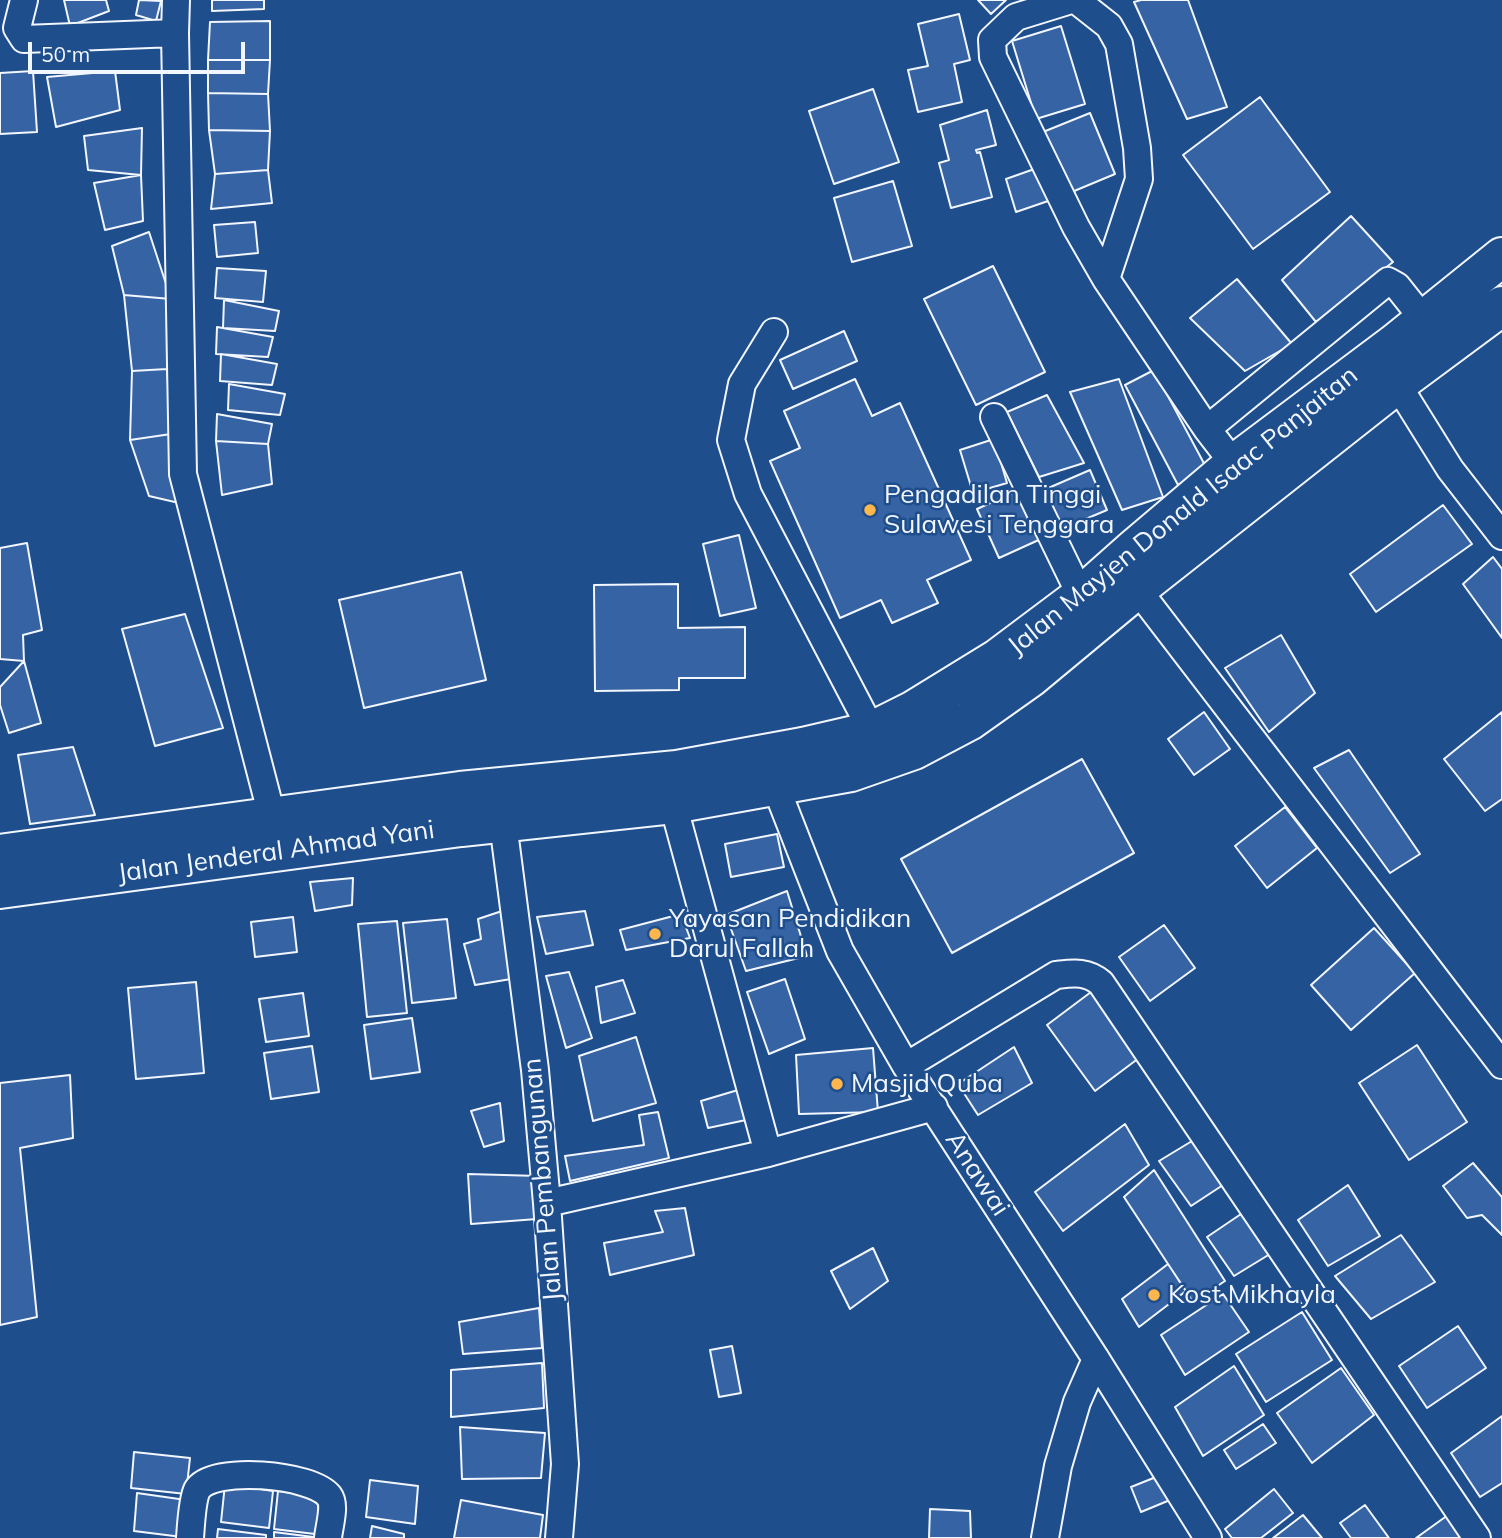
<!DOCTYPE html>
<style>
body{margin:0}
#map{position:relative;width:1502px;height:1538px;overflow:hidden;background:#1f4e8c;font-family:Mulish,sans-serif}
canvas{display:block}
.scale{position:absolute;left:28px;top:42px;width:217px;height:32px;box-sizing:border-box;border:4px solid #f2f6ff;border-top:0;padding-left:9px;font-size:21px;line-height:24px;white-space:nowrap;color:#f2f6ff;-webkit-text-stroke:5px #1f4e8c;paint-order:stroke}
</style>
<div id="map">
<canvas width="1502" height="1538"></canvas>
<div class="scale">50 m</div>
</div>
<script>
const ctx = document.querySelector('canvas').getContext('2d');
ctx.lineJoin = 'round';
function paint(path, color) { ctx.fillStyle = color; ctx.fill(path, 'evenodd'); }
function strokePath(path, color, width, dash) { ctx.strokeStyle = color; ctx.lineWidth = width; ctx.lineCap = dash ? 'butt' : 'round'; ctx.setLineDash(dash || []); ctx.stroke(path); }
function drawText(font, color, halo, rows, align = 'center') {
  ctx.font = font + ' Mulish,sans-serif'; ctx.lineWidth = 5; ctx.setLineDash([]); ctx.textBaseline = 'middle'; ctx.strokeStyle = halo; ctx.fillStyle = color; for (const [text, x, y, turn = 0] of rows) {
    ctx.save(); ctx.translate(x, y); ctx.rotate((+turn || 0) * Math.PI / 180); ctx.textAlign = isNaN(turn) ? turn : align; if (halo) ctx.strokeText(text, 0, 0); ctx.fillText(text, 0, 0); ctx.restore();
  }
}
const building = new Path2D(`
 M64,0H106L109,11L70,26Z
 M139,0L161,1L156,21L136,15Z
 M212,0H264V9L212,11Z
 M978,0H1006L991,14Z
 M1141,0H1188L1227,107L1187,119L1134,2Z
 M959,14L970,60L954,64L962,102L918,112L908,70L928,66L918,24Z
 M270,21V60H208L210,22Z
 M1061,26L1085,104L1036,119L1012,41Z
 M208,60H270L268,94L208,93Z
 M33,71L37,132L0,134V73Z
 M115,71L120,110L56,127L47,77Z
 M873,89L899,162L834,184L809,111Z
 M208,93L268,94L270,131L209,130Z
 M1260,97L1330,192L1253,249L1183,155Z
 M987,110L996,145L976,150L977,153L980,152L992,197L951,208L939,163L949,160L940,125Z
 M1090,113L1115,174L1067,194L1043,132Z
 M142,128L141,175L88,170L84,136Z
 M209,130L270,131L268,170L215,174Z
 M1040,167L1051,200L1016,212L1006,179Z
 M268,170L272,203L211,209L215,174Z
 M141,175L143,221L105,230L94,183Z
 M893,181L912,246L852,262L834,198Z
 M1351,216L1393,262L1316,322L1282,280Z
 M255,222L258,253L217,257L214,225Z
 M149,232L171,299L124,295L112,246Z
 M993,266L1045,372L976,405L924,299Z
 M217,268L266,271L263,302L215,298Z
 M1237,279L1292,344L1245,371L1190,318Z
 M124,295L171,299L167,369L132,371Z
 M224,300L279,311L275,331L223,328Z
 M217,327L273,337L268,357L216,354Z
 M844,331L857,361L793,389L780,360Z
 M221,354L277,364L272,385L220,381Z
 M167,369L171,434L130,440L132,371Z
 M1154,370L1207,469L1178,485L1125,385Z
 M855,379L872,416L900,403L971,560L927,580L938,603L892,623L881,600L840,618L770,461L800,448L784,411Z
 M1119,379L1163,497L1122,510L1070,392Z
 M229,384L285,394L280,415L228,410Z
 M1047,395L1084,463L1039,477L1007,412Z
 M217,414L272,424L268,444L216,441Z
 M171,434L179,503L149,496L130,440Z
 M994,439L1007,483L973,493L960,450Z
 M216,441L268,444L272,484L222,495Z
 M1090,470L1107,510L1062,529L1046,489Z
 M1021,489L1043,538L999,558L977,509Z
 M1443,505L1472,544L1376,612L1350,574Z
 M739,535L756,608L720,616L703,544Z
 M27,543L42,630L23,635L24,661L0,659V548Z
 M1493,557L1502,569V638L1463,584Z
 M461,572L486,680L364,708L339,600Z
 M678,584V628L745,627V678H679V690L595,691L594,585Z
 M185,614L223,728L155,746L122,629Z
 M1281,635L1315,693L1269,732L1225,668Z
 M24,661L41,723L9,733L0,705V687Z
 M1204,712L1230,749L1194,775L1168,739Z
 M1502,712V799L1485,811L1444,759Z
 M73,747L95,815L30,824L18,755Z
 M1349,750L1420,854L1390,873L1314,768Z
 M1082,759L1134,853L952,953L901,859Z
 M1285,807L1317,848L1267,888L1235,846Z
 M777,834L784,867L731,877L725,844Z
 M353,878L352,905L315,911L310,882Z
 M787,891L807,956L746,971L726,915Z
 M508,909L517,978L475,985L464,944L481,939L478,919Z
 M585,911L593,945L546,954L537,917Z
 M681,914L690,938L626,950L620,930Z
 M293,917L297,952L255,957L251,922Z
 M447,919L456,998L412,1003L403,923Z
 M397,921L407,1013L367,1017L358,924Z
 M1164,925L1195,968L1150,1001L1119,957Z
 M1374,928L1415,973L1351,1030L1311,985Z
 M569,972L592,1038L566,1048L546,976Z
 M785,979L805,1039L769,1054L747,992Z
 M623,980L635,1013L601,1023L596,987Z
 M196,982L204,1073L136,1079L128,988Z
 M1095,989L1143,1055L1095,1091L1047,1025Z
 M303,993L309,1036L266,1042L259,999Z
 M412,1018L420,1072L371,1079L364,1025Z
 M636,1037L656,1103L593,1121L579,1056Z
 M1417,1045L1467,1122L1409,1160L1359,1083Z
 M312,1046L319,1092L271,1099L264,1053Z
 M1014,1047L1032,1083L978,1115L958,1084Z
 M873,1048L878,1112L799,1114L796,1055Z
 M70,1075L73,1138L20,1148L37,1317L0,1325V1083Z
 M738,1090L746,1120L708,1128L701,1101Z
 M500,1103L504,1141L484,1147L471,1111Z
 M658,1112L669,1158L570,1181L565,1156L644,1145L639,1115Z
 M1125,1124L1149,1165L1063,1231L1035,1192Z
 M1192,1141L1223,1185L1191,1206L1159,1161Z
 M1473,1163L1502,1197V1235L1482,1215L1467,1218L1443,1186Z
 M1154,1170L1225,1281L1193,1302L1124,1197Z
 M468,1174L539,1176L537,1219L471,1224Z
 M1348,1185L1380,1236L1328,1266L1298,1220Z
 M685,1208L694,1255L610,1275L604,1243L663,1232L655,1211Z
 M1241,1214L1270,1254L1234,1276L1207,1237Z
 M1401,1235L1435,1282L1371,1319L1335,1276Z
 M873,1248L888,1281L850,1309L831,1271Z
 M1168,1264L1186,1291L1139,1327L1122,1299Z
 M1223,1294L1249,1332L1185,1375L1161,1335Z
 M539,1308L542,1348L463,1354L459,1322Z
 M1302,1312L1332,1360L1266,1402L1236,1354Z
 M1458,1326L1486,1368L1427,1408L1399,1366Z
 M732,1346L741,1393L719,1397L710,1350Z
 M542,1363L544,1408L451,1417V1370Z
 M1234,1366L1264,1415L1203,1456L1175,1407Z
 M1341,1368L1374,1415L1312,1463L1277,1413Z
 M1502,1416V1483L1480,1497L1451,1453Z
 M1263,1424L1276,1443L1236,1469L1224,1450Z
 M460,1427L545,1433L541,1478L462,1479Z
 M134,1452L190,1458L186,1494L131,1488Z
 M1161,1475L1170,1500L1141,1512L1131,1487Z
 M370,1480L418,1486L415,1524L366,1517Z
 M225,1484L273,1491L269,1528L221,1522Z
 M1274,1489L1293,1513L1261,1538H1232L1225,1529Z
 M278,1491L327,1498L323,1535L274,1529Z
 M137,1493L186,1500L182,1537L134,1531Z
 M461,1500L543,1515L540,1538H454Z
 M1365,1505L1389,1538H1351L1340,1523Z
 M930,1509L970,1511L971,1538H929Z
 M1303,1515L1322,1538H1273Z
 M1448,1515L1464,1538H1416Z
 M372,1526L404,1534V1538H370Z
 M218,1529L266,1535V1538H217Z
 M274,1532L321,1538H274Z`);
paint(building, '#3563a3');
strokePath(building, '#f2f6ff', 2);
const minor = new Path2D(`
 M24,0L17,28L24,39L175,33L183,474L272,816
 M1071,0L1016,17L992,40L993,57L1076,227L1106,279L1139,179L1137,148L1119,44L1109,26L1076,0
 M175,33L176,0
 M1106,279L1207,429L1234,464
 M774,332L742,384L731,440L748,494L872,731
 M1397,384L1450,469L1502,536
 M994,417L1081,596
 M1207,429L1388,281L1397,286L1424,320
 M1137,589L1502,1065
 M770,772L840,951L906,1066L1096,1359L1208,1538
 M503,823L535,1070L547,1203L565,1464L559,1538
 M906,1066L1056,975C1074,973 1087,971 1101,983L1477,1538
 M768,1153L934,1107
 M547,1203L768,1153L673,804
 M190,1538C191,1526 192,1500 197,1490C212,1465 312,1474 329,1496C336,1505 329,1527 328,1538
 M1045,1538L1058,1466L1077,1402L1096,1359`);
const trunk = new Path2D(`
 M0,854L460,791L677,770L803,747L872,731L914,710L997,659L1081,596L1135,548L1234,464L1394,344L1502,257
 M0,889L461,827L673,804L851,772L914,750L969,721L1031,677L1137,589L1397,384L1502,306`);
strokePath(minor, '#f2f6ff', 30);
strokePath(trunk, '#f2f6ff', 42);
strokePath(minor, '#1f4e8c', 26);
strokePath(trunk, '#1f4e8c', 38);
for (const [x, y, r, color] of [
 [870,510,7,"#ffb74d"],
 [655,934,7,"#ffb74d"],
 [837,1084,7,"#ffb74d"],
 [1154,1295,7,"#ffb74d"]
]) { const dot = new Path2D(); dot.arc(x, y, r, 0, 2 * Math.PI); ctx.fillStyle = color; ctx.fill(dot); strokePath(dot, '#1f4e8c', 2.5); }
drawText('26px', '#f2f6ff', '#1f4e8c', [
 ["Pengadilan Tinggi",884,495],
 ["Sulawesi Tenggara",884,525],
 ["Yayasan Pendidikan",669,919],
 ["Darul Fallah",669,949],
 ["Masjid Quba",851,1084],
 ["Kost Mikhayla",1168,1295]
], 'left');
drawText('26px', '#f2f6ff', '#1f4e8c', [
 ["Jalan Mayjen Donald Isaac Panjaitan",1183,511,-39],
 ["Jalan Jenderal Ahmad Yani",276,852,-8],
 ["Anawai",977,1174,57],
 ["Jalan Pembangunan",543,1180,-95]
]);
</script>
